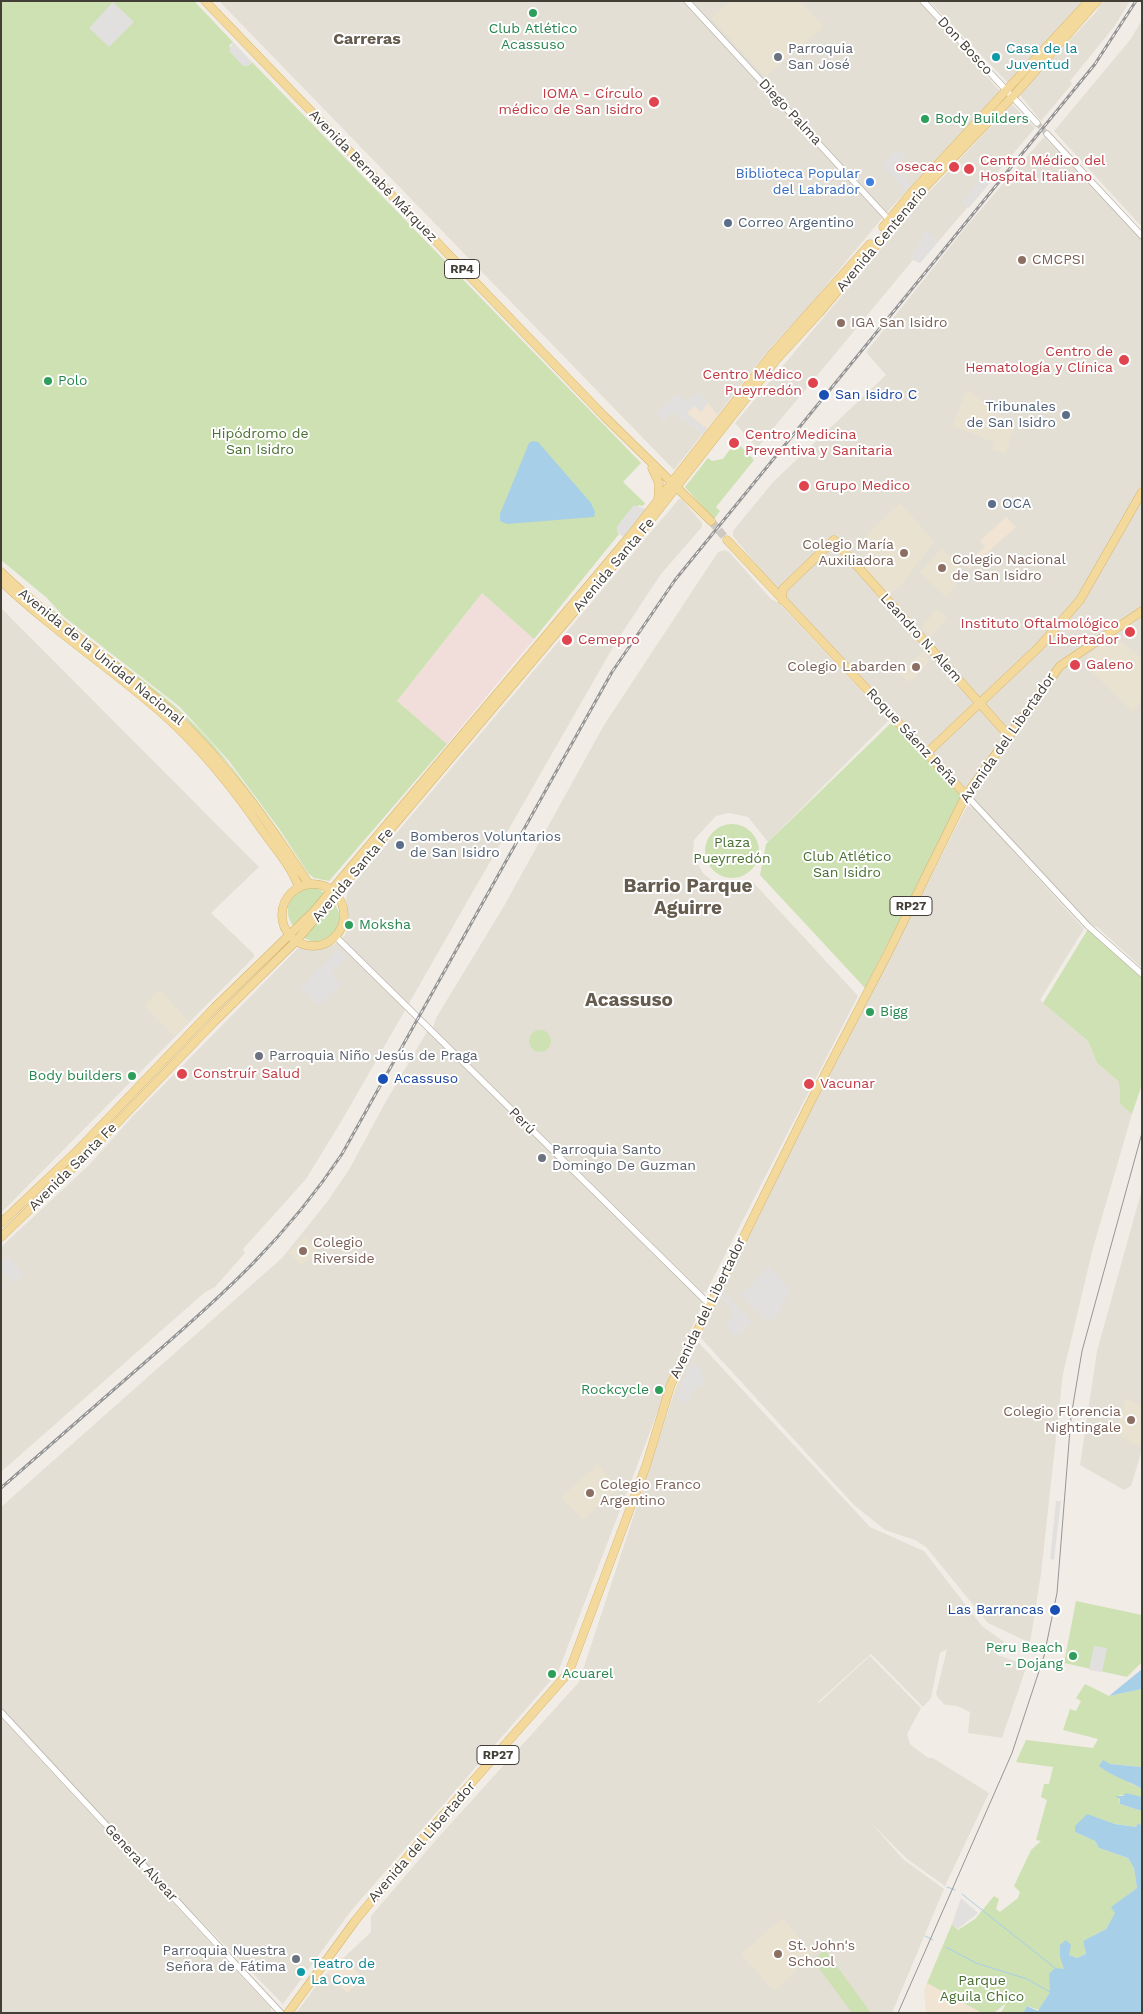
<!DOCTYPE html>
<meta charset="utf-8">
<style>
body{margin:0}
#map{position:relative;width:1143px;height:2014px;overflow:hidden;background:#f1ede6;font-family:"Work Sans",sans-serif}
canvas{display:block}
.frame{position:absolute;inset:0;border:2px solid #433e36;pointer-events:none}
</style>
<div id="map">
<canvas width="1143" height="2014"></canvas>
<div class="frame"></div>
</div>
<script>
const ctx = document.querySelector('canvas').getContext('2d');
ctx.lineJoin = 'round';
function paint(path, color) { ctx.fillStyle = color; ctx.fill(path, 'evenodd'); }
function strokePath(path, color, width, dash) { ctx.strokeStyle = color; ctx.lineWidth = width; ctx.lineCap = dash ? 'butt' : 'round'; ctx.setLineDash(dash || []); ctx.stroke(path); }
function drawText(font, color, halo, rows, align = 'center') {
  ctx.font = font + ' "Work Sans",sans-serif'; ctx.lineWidth = 4; ctx.setLineDash([]); ctx.textBaseline = 'middle'; ctx.strokeStyle = halo; ctx.fillStyle = color; for (const [text, x, y, turn = 0] of rows) {
    ctx.save(); ctx.translate(x, y); ctx.rotate((+turn || 0) * Math.PI / 180); ctx.textAlign = isNaN(turn) ? turn : align; if (halo) ctx.strokeText(text, 0, 0); ctx.fillText(text, 0, 0); ctx.restore();
  }
}
paint(new Path2D(`
 M219,1H919L1000,91L889,210L809,306L771,347L674,470Z
 M929,1H1083L1008,83Z
 M1102,1H1130L1114,27L1070,81L1072,84L1041,121L1020,95L1021,92L1096,12Z
 M1142,20V227L1054,131L1130,40Z
 M1012,104L1035,128L920,263L913,260L757,448L735,423L927,194Z
 M1044,137L1142,241V609L1059,662L967,786L964,787L783,598L733,536V531L773,482L886,375L866,352L969,223Z
 M679,499H682L702,523V527L661,574L616,642L341,1122L306,1179L243,1249L245,1253L215,1287L204,1293L1,1472V1247L89,1165L132,1117L298,948L318,950L334,945L345,935L349,922L346,897L350,888Z
 M724,550L729,552L771,599L779,603L889,720L768,842L748,817L729,813L716,816L694,840L693,855L703,873L714,882L729,884L751,880L858,996L706,1292L703,1293L433,1028L436,1018L504,906L604,725L718,552Z
 M1,608L259,867L211,913L254,954V957L1,1213Z
 M1142,615V968L1096,926L1093,929L971,796L1008,740L1065,665Z
 M967,806L973,807L1084,929L1040,1000L1088,1041L1097,1063L1119,1082L1120,1104L1132,1114L1093,1248L1063,1374L1041,1574L1030,1643L988,1623L926,1547L915,1540L885,1530L854,1505L700,1337L783,1166Z
 M428,1030L703,1302L671,1377L558,1672L351,1911L283,2004L181,1901L1,1708V1507L282,1258L327,1202L350,1168L385,1103Z
 M1142,1189V1450L1131,1486L1124,1490L1080,1465L1097,1351Z
 M698,1342L870,1527L924,1551L982,1626L1004,1642L997,1655L1027,1665L1002,1738L968,1733L970,1712L957,1706L945,1705L939,1699L936,1694L947,1649L940,1653L931,1698L923,1707L871,1654L818,1702L819,1703L870,1656L921,1708L907,1734L910,1744L928,1758H933L989,1793L945,1886L907,1859L870,1822L903,1859L944,1889L892,2013H296L322,1978L371,1932V1916L435,1841L579,1682L676,1387Z
 M1,1717L271,2008V2013H1Z`), '#e4dfd5');
paint(new Path2D(`
 M699,392L717,414L703,435L673,412L664,421L656,413L677,394L687,402Z
 M1006,517L1016,527L969,569L965,564L985,547L980,541Z
 M343,1957L363,1978L347,1993L327,1972Z
 M927,1983L982,2013H926L924,1990Z`), '#f1e4d3');
paint(new Path2D(`
 M731,1H800L824,27L765,77L711,18Z
 M967,389L1015,426L1005,454L992,449L994,442L953,426Z
 M900,503L934,542L902,584L889,595L858,561L871,549L862,539Z
 M942,548L966,573L946,597L920,573Z
 M936,609L947,618L931,637L921,628Z
 M1114,635L1142,659V700L1133,712L1092,672L1097,666L1087,656Z
 M923,651L930,660L910,683L900,675Z
 M160,990L189,1022L174,1036L144,1005Z
 M305,1237L318,1251L301,1265L288,1252Z
 M1126,1398L1142,1407V1440L1139,1447L1116,1433Z
 M598,1464L618,1488L583,1520L561,1497Z
 M782,1918L814,1954L774,1991L741,1954Z`), '#e9e2d1');
paint(new Path2D(`
 M482,593L534,639L447,744L397,701Z`), '#f1ddda');
paint(new Path2D(`
 M1,1H194L233,42L229,46L248,66L252,62L641,463L623,482L645,503L643,506L639,505L617,531L619,534L534,639L482,593L397,701L447,744L329,881L314,878L308,873L280,830L229,761L180,707L63,616L47,598L1,560Z
 M736,441L754,460L716,507L720,511L714,519L685,487L708,458L712,461L723,459Z
 M46,603C86,643 135,670 177,708C218,744 249,790 281,834L285,841L229,765L185,718L148,686L59,618Z
 M892,722L963,796L865,988L760,875L766,844Z
 M705 851a27 27 0 1 1 54 0a27 27 0 1 1-54 0Z
 M307,888H317L325,893L294,927C282,912 288,892 307,888Z
 M333,902C352,924 327,954 303,937Z
 M1088,929L1142,978V1084L1132,1114L1120,1104L1119,1082L1097,1063L1088,1041L1043,1003Z
 M529 1041a11 11 0 1 1 22 0a11 11 0 1 1-22 0Z
 M1076,1601L1142,1615V1662L1127,1677L1064,1663Z
 M1085,1684L1109,1696L1142,1689V1767L1110,1764L1112,1774L1142,1789V1797L1119,1795L1120,1804L1142,1811V1826L1138,1823L1136,1827L1115,1824L1091,1816L1075,1832L1095,1841L1099,1848L1128,1858L1134,1868L1137,1888L1125,1897L1106,1929L1083,1941L1086,1954L1077,1958L1069,1955L1064,1969L1039,2010L1027,2006L1023,2013H1001L1006,2003L994,2013H982L927,1983L952,1924L958,1930L975,1919L994,1896L999,1899L996,1909L1000,1912L1018,1898L1020,1892L1014,1886L1031,1850L1041,1841L1036,1840L1047,1800L1041,1797L1044,1784H1049L1053,1767L1016,1762L1026,1740L1093,1748L1098,1739L1063,1730L1070,1709L1076,1711L1081,1701L1076,1698Z
 M825,1950L871,2013H852L813,1960Z`), '#cde1b3');
paint(new Path2D(`
 M113,2L134,22L109,47L89,28Z
 M233,42L252,62L248,66H243L229,51Z
 M898,149L905,158L895,168L911,185L906,191L882,165Z
 M987,171L995,177L969,208L962,202Z
 M926,231L939,241L920,263L910,258Z
 M699,392L708,403L701,412L694,406L687,413L707,429L703,435L673,412L664,421L656,413L677,394L687,402Z
 M634,505L646,509L623,537L617,531V526Z
 M339,949L347,957L331,973L342,985L319,1006L300,987Z
 M8,1257L24,1274L13,1283L1,1270V1260L3,1261Z
 M769,1266L790,1289L775,1319L766,1321L741,1295Z
 M724,1292L752,1322L736,1337L726,1326L734,1312L721,1298Z
 M691,1362L700,1366L704,1384L700,1388L695,1386L688,1403L676,1398Z
 M1056,1501H1061L1054,1560L1050,1559Z
 M1094,1646L1107,1648L1102,1672L1089,1670Z
 M961,1898L978,1913L958,1929L952,1924Z`), '#e2e0de');
paint(new Path2D(`
 M533,441L538,442L591,503L595,512L594,517L507,524L500,521V514L529,443Z
 M1142,1669V1689L1109,1696Z
 M1103,1760L1110,1764L1142,1767V1789C1127,1780 1111,1776 1099,1766Z
 M1126,1793L1142,1797V1811L1120,1804V1799L1116,1796H1123Z
 M1087,1814L1115,1824L1136,1827L1138,1823L1142,1826V2013H1023L1027,2006L1038,2011L1050,1992L1049,1974L1055,1968L1064,1969L1060,1957V1945L1066,1940L1071,1945L1069,1955L1077,1958L1086,1954L1083,1941L1106,1929L1115,1913L1111,1907L1137,1888L1134,1868L1128,1858L1099,1848L1095,1841L1075,1832V1826Z`), '#a8cfe8');
strokePath(new Path2D(`
 M1066,1425L1075,1426
 M947,1887L955,1890
 M962,1894L1055,1968
 M925,1936L933,1940
 M946,1947L976,1963L1027,1979L1050,1992`), '#a8cfe8', 1);
strokePath(new Path2D(`
 M1037,123L1047,134`), '#cecac3', 5.5, [5.5, 3]);
strokePath(new Path2D(`
 M711,521L727,540`), '#cecac3', 8, [8, 4]);
const minor = new Path2D(`
 M687,1L891,222
 M923,1L1037,123
 M1047,134L1142,236
 M966,795L1088,926L1142,974
 M335,936L709,1304
 M1,1712L281,2013`);
const major = new Path2D(`
 M205,1L604,416L711,521
 M883,227L912,192L1089,1
 M652,468L659,483L658,502
 M727,540L966,795
 M1,572C53,623 115,661 169,710C225,760 268,822 309,884
 M1,581C52,630 111,668 163,714C201,748 233,788 262,830C275,848 292,867 299,888
 M782,600L783,589L834,540L1008,735
 M927,753L1039,647L1080,600L1142,492
 M282 915a31 31 0 1 1 62 0a31 31 0 1 1-62 0Z
 M1,1223L76,1152L215,1007L314,911L630,536L772,354L870,244
 M1,1237L90,1151L215,1021L297,940L634,541L776,360L820,312L926,186L1016,93L1097,1
 M288,2013L355,1921L423,1838L569,1672L646,1466L671,1384L808,1107L889,951L966,795L1060,666L1142,611`);
strokePath(minor, '#beb8ad', 7);
strokePath(major, '#d7b56e', 9);
strokePath(minor, '#fff', 5.5);
strokePath(major, '#f4d99d', 8);
strokePath(new Path2D(`
 M898,2013L1012,1753L1044,1656L1057,1593L1071,1417L1082,1351L1142,1133`), '#959595', 1);
const rail = new Path2D(`
 M1,1488C51,1445 100,1401 150,1358C225,1293 286,1238 342,1154L612,672L675,580L1095,64L1136,1`);
strokePath(rail, '#959595', 3);
strokePath(rail, '#fff', 1, [4]);
for (const [x, y, r, color] of [
 [533,13,5,"#2e9e5b"],
 [778,57,5,"#6b7280"],
 [996,57,5,"#0f9aa8"],
 [654,102,6,"#e0444e"],
 [925,119,5,"#2e9e5b"],
 [954,167,6,"#e0444e"],
 [969,169,6,"#e0444e"],
 [870,182,5,"#3f7fe0"],
 [728,223,5,"#5c6f8a"],
 [1022,260,5,"#8d6e63"],
 [841,323,5,"#8d6e63"],
 [1124,360,6,"#e0444e"],
 [48,381,5,"#2e9e5b"],
 [813,383,6,"#e0444e"],
 [824,395,6,"#1a4fb4"],
 [1066,415,5,"#5c6f8a"],
 [734,443,6,"#e0444e"],
 [804,486,6,"#e0444e"],
 [992,504,5,"#5c6f8a"],
 [904,553,5,"#8d6e63"],
 [942,568,5,"#8d6e63"],
 [1130,632,6,"#e0444e"],
 [567,640,6,"#e0444e"],
 [1075,665,6,"#e0444e"],
 [916,667,5,"#8d6e63"],
 [400,845,5,"#5c6f8a"],
 [349,925,5,"#2e9e5b"],
 [870,1012,5,"#2e9e5b"],
 [259,1056,5,"#6b7280"],
 [182,1074,6,"#e0444e"],
 [132,1076,5,"#2e9e5b"],
 [383,1079,6,"#1a4fb4"],
 [809,1084,6,"#e0444e"],
 [542,1158,5,"#6b7280"],
 [303,1251,5,"#8d6e63"],
 [659,1390,5,"#2e9e5b"],
 [1131,1420,5,"#8d6e63"],
 [590,1493,5,"#8d6e63"],
 [1055,1610,6,"#1a4fb4"],
 [1073,1656,5,"#2e9e5b"],
 [552,1674,5,"#2e9e5b"],
 [778,1954,5,"#8d6e63"],
 [296,1959,5,"#6b7280"],
 [301,1972,5,"#0f9aa8"]
]) { const dot = new Path2D(); dot.arc(x, y, r, 0, 2 * Math.PI); ctx.fillStyle = color; ctx.fill(dot); strokePath(dot, '#fff', 2); }
for (const [x, y, w] of [
 [462,269,35],
 [911,906,42],
 [498,1755,42]
]) { const box = new Path2D(); box.roundRect(x - w / 2, y - 9.5, w, 19, 4); ctx.fillStyle = '#fff'; ctx.fill(box); strokePath(box, '#433e36', 1); }
drawText('bold 12px', '#433e36', null, [
 ["RP4",462,269],
 ["RP27",911,906],
 ["RP27",498,1755]
]);
drawText('14px', '#27864d', '#fff', [
 ["Club Atlético",533,29,"center"],
 ["Acassuso",533,45,"center"],
 ["Body Builders",935,119],
 ["Polo",58,381],
 ["Moksha",359,925],
 ["Bigg",880,1012],
 ["Body builders",122,1076,"right"],
 ["Rockcycle",649,1390,"right"],
 ["Peru Beach",1063,1648,"right"],
 ["- Dojang",1063,1664,"right"],
 ["Acuarel",562,1674]
], 'left');
drawText('14px', '#433e36', '#fff', [
 ["Don Bosco",965,46,47],
 ["Diego Palma",790,112,47],
 ["Avenida Bernabé Márquez",373,176,46],
 ["Avenida Centenario",882,239,-50],
 ["Avenida Santa Fe",614,565,-50],
 ["Leandro N. Alem",921,638,48],
 ["Avenida de la Unidad Nacional",101,657,39],
 ["Roque Sáenz Peña",912,737,47],
 ["Avenida del Libertador",1008,738,-55],
 ["Avenida Santa Fe",353,875,-50],
 ["Perú",522,1121,45],
 ["Avenida Santa Fe",73,1167,-45],
 ["Avenida del Libertador",708,1308,-64],
 ["Avenida del Libertador",422,1842,-49],
 ["General Alvear",141,1863,47]
]);
drawText('14px', '#5b616d', '#fff', [
 ["Parroquia",788,49],
 ["San José",788,65],
 ["Parroquia Niño Jesús de Praga",269,1056],
 ["Parroquia Santo",552,1150],
 ["Domingo De Guzman",552,1166],
 ["Parroquia Nuestra",286,1951,"right"],
 ["Señora de Fátima",286,1967,"right"]
], 'left');
drawText('14px', '#0d838f', '#fff', [
 ["Casa de la",1006,49],
 ["Juventud",1006,65],
 ["Teatro de",311,1964],
 ["La Cova",311,1980]
], 'left');
drawText('14px', '#be3a42', '#fff', [
 ["IOMA - Círculo",643,94,"right"],
 ["médico de San Isidro",643,110,"right"],
 ["Centro Médico del",980,161],
 ["Hospital Italiano",980,177],
 ["osecac",943,167,"right"],
 ["Centro de",1113,352,"right"],
 ["Hematología y Clínica",1113,368,"right"],
 ["Centro Médico",802,375,"right"],
 ["Pueyrredón",802,391,"right"],
 ["Centro Medicina",745,435],
 ["Preventiva y Sanitaria",745,451],
 ["Grupo Medico",815,486],
 ["Instituto Oftalmológico",1119,624,"right"],
 ["Libertador",1119,640,"right"],
 ["Cemepro",578,640],
 ["Galeno",1086,665],
 ["Construír Salud",193,1074],
 ["Vacunar",820,1084]
], 'left');
drawText('14px', '#366cbe', '#fff', [
 ["Biblioteca Popular",860,174],
 ["del Labrador",860,190]
], 'right');
drawText('14px', '#4e5e75', '#fff', [
 ["Correo Argentino",738,223],
 ["Tribunales",1056,407,"right"],
 ["de San Isidro",1056,423,"right"],
 ["OCA",1002,504],
 ["Bomberos Voluntarios",410,837],
 ["de San Isidro",410,853]
], 'left');
drawText('14px', '#785e54', '#fff', [
 ["CMCPSI",1032,260],
 ["IGA San Isidro",851,323],
 ["Colegio María",894,545,"right"],
 ["Auxiliadora",894,561,"right"],
 ["Colegio Nacional",952,560],
 ["de San Isidro",952,576],
 ["Colegio Labarden",906,667,"right"],
 ["Colegio",313,1243],
 ["Riverside",313,1259],
 ["Colegio Florencia",1121,1412,"right"],
 ["Nightingale",1121,1428,"right"],
 ["Colegio Franco",600,1485],
 ["Argentino",600,1501],
 ["St. John's",788,1946],
 ["School",788,1962]
], 'left');
drawText('14px', '#164399', '#fff', [
 ["San Isidro C",835,395],
 ["Acassuso",394,1079],
 ["Las Barrancas",1044,1610,"right"]
], 'left');
drawText('14px', '#496f30', '#fff', [
 ["Hipódromo de",260,434],
 ["San Isidro",260,450],
 ["Plaza",732,843],
 ["Pueyrredón",732,859],
 ["Club Atlético",847,857],
 ["San Isidro",847,873],
 ["Parque",982,1981],
 ["Aguila Chico",982,1997]
]);
drawText('bold 16px', '#655b4e', '#fff', [
 ["Carreras",367,39]
]);
drawText('bold 19px', '#655b4e', '#fff', [
 ["Barrio Parque",688,886],
 ["Aguirre",688,908],
 ["Acassuso",629,1000]
]);
</script>
